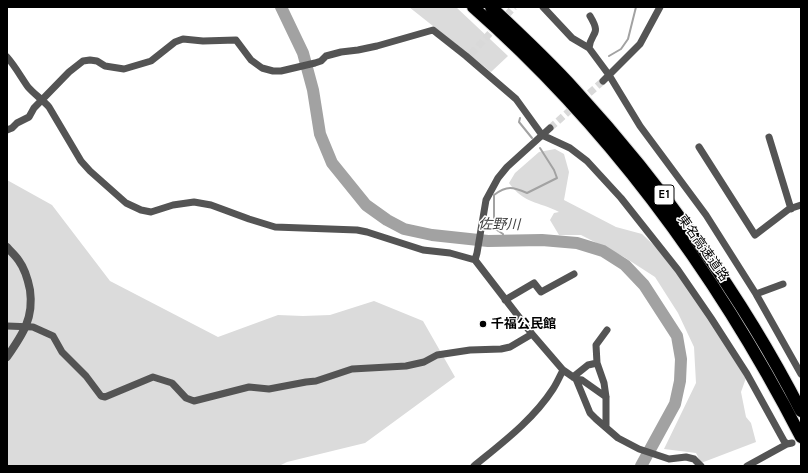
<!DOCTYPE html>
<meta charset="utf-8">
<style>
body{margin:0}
#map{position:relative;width:808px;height:473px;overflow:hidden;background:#fff;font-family:Karla,sans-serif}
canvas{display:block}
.frame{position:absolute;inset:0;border:8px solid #000;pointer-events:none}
</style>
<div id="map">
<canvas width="808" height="473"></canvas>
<div class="frame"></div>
</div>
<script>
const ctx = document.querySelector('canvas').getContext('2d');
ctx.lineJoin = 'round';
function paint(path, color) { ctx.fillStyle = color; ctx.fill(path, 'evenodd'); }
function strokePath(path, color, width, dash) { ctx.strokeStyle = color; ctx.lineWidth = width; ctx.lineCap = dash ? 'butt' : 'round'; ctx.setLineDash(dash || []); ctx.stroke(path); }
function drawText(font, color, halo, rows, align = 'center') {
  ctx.font = font + ' Karla,"Noto Sans JP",sans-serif'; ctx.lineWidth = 3; ctx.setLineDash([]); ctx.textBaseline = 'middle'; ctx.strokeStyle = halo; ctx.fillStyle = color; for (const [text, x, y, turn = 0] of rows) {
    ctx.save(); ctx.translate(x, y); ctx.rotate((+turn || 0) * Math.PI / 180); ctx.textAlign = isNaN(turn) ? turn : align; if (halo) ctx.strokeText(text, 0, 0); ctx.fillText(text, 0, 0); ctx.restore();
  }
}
paint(new Path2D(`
 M409,7H456L508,56L491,72Z
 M555,149L564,154L569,172L564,200L616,227L642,234L665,256L742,367L746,378L741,392L746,417L751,423L756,442L701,463L696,453L664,449L696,383L694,347L678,313L655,277L624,257L581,235H559L550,220L554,213L559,212C538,201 524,204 509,183L515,173L539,152Z
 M7,180L52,205L110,281L218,337L278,315L303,316L330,315L374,301L423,321L455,377L365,443L287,462L279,466H7Z`), '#dbdbdb');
strokePath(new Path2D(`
 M609,56L621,49L628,39L636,7
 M520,118L519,122L532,138
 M503,241V234L494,228V195C507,185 513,187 527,193L557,178L554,170L540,148`), '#a2a2a2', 2);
strokePath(new Path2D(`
 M281,7L303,53L313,90L320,134L332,163L366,205L387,220L404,229L432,235L488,241L542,240L577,243L603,251L625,265L644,285L677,336L681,359L680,381L675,404L641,466`), '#a2a2a2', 12);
strokePath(new Path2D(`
 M471,54L514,7
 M550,128L603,81`), '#d9d9d9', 7, [7, 3.5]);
const motorway = new Path2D(`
 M473,7C609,127 718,276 801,437
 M491,7C520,34 549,61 575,90C662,185 742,296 801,411`);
strokePath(motorway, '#dbdbdb', 14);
strokePath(new Path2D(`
 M543,7L572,38L589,48L609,75L640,126L706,215L756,294L801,374
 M589,48C591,31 602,36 590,16
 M7,57C15,66 21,77 28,87C34,94 43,100 49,107L81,161L90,171L126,203L141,210L151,212L173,205L194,202L211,205L249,219L275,227L357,230L367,232L423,250L450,253L475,260L532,334L563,370L576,379L590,413L596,419L618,438L639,449L669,459L686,457L694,459L701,466
 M603,81L640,44L660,7
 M7,130L12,128L17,123L29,117L34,108L69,72L83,61L90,60L97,61L105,66L124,69L151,61L175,42L183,39L203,41L236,40L251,60L262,68L273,71H281L315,63L321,61L326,56L341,52L358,50L377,46L433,30L466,56L516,99L542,135L570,148L587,161L621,198L678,270L711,318L747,374L784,441L787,444
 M769,137L791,209
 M699,147L755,235L789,209L801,205
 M475,260L477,253L486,200L498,178L507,167L550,128
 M756,294L783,284
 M505,300L534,283L541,292L574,274
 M7,326L33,327L53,336L62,352L86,376L101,396L105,397L153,377L172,383L186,398L194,401L249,387L269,389L306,382L316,381L352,369L406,366L424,362L437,355L470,350L501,349L510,347L532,334
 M573,377L588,365L597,363
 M576,379L582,380L606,397
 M606,427V397L604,383L597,363L596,345L607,330
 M474,466C502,443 533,420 553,389C557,383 560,376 563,370
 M747,466L787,444L792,443`), '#545454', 7);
strokePath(new Path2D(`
 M7,247C11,252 16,256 19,261C25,269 28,280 30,290C34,318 23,334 7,357`), '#545454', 8);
strokePath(motorway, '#000', 12);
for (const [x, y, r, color] of [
 [483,324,4,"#000"]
]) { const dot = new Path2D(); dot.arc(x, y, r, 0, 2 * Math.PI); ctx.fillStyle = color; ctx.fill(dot); strokePath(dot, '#fff', 1.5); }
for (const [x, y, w] of [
 [664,195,20]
]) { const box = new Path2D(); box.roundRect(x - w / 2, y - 10, w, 20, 3); ctx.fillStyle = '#fff'; ctx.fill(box); strokePath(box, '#000', 1); }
drawText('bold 12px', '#000', null, [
 ["E1",664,195]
]);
drawText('13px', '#000', '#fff', [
 ["東名高速道路",703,248,55]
]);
drawText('bold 13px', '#000', '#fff', [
 ["千福公民館",491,324]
], 'left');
drawText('italic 14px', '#434343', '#fff', [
 ["佐野川",499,225,1]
]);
</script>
